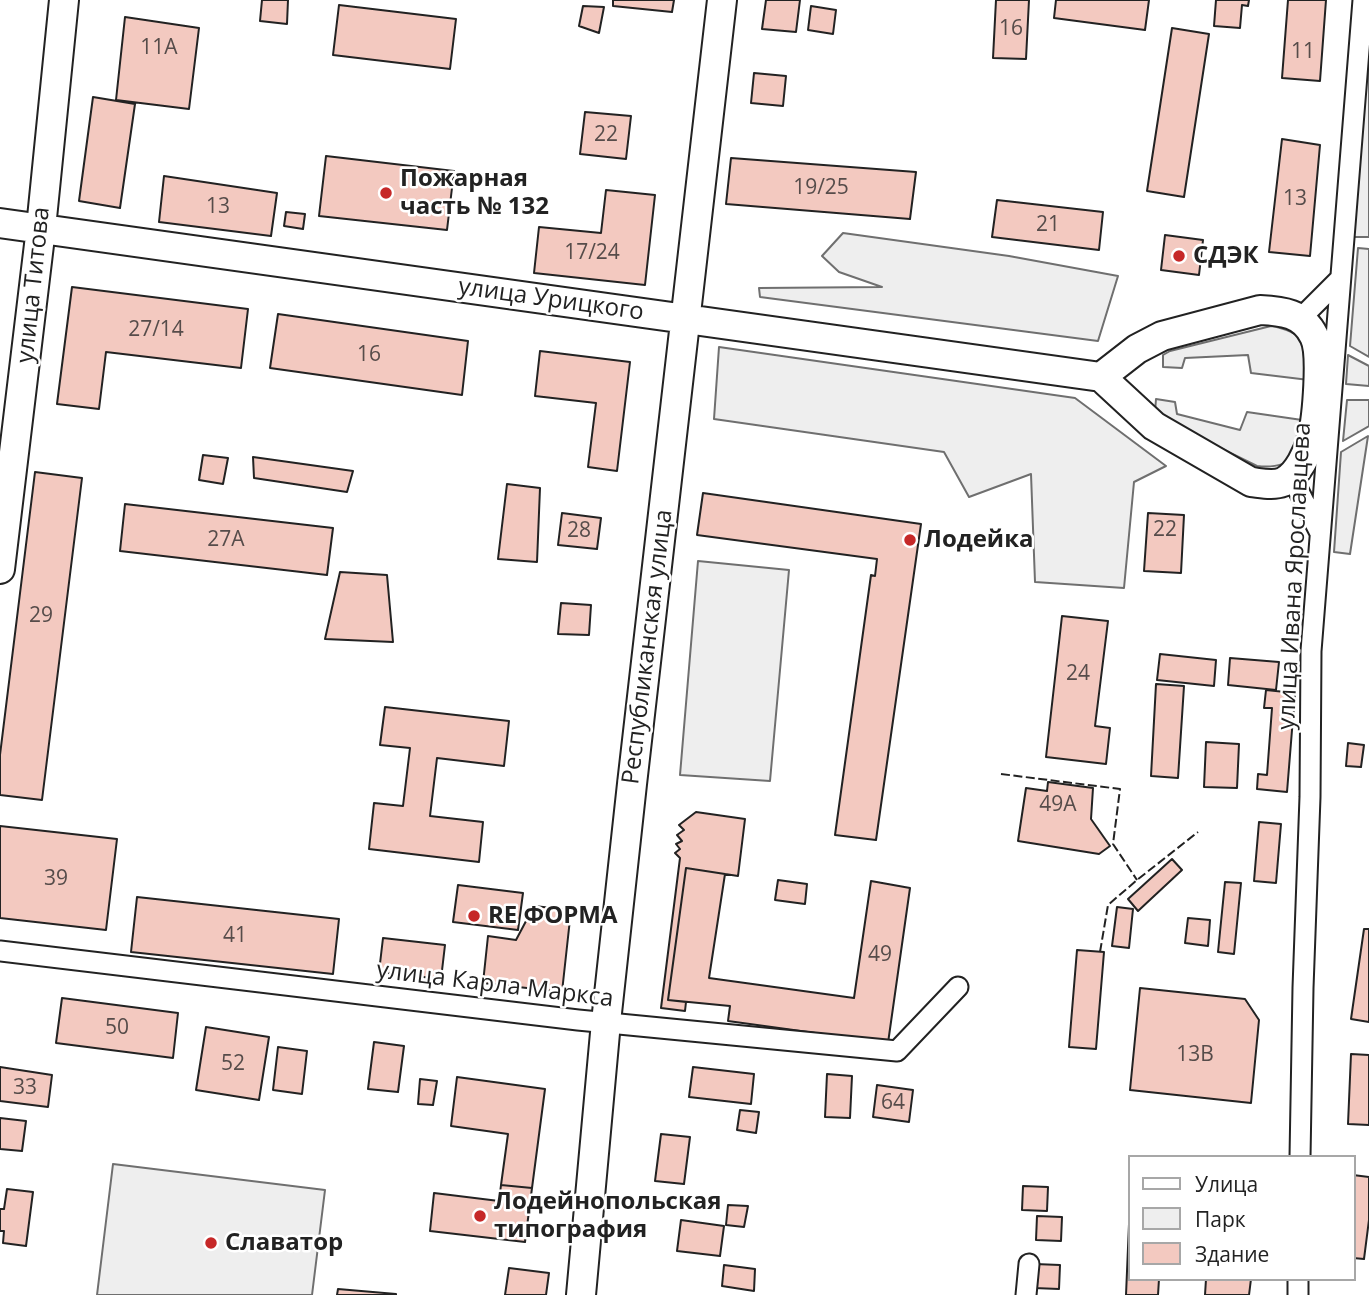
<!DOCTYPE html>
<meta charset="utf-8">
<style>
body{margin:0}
#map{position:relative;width:1369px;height:1295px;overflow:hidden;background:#fff;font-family:"Open Sans",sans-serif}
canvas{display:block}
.legend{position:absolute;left:1128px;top:1155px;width:228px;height:126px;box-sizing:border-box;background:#fff;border:2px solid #a7a7a7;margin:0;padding:9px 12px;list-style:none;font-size:21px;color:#222}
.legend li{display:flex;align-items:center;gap:14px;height:35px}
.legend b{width:35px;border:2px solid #a7a7a7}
</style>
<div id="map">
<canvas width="1369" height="1295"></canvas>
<ul class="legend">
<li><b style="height:9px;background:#fff"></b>Улица</li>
<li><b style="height:19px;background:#eee"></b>Парк</li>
<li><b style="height:19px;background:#f3c9c0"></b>Здание</li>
</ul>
</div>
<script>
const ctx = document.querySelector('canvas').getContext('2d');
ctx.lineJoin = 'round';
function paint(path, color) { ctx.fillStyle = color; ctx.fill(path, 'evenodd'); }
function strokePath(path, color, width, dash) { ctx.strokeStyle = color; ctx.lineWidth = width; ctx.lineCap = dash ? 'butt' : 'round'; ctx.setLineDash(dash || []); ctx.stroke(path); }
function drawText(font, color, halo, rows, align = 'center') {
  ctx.font = font + ' "Open Sans",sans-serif'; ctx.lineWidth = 5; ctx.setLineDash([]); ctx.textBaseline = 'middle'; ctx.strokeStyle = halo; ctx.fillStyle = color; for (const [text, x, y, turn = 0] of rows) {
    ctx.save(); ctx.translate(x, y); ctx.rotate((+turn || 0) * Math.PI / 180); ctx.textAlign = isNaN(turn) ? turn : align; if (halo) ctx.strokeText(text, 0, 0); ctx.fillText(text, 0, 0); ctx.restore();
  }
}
const green = new Path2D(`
 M1369,0V237H1344Z
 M843,233L1009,256L1118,276L1098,341L760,297L759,288L882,287L839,272L822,256Z
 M1358,248L1369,249V357L1350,346Z
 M1271,326C1308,332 1307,348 1309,380L1251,373L1248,355L1185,358L1182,368L1163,367V355L1170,351Z
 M719,347L1075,398L1166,466L1134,482L1124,588L1035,582L1031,474L969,497L944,452L714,419Z
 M1348,355L1369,366V386L1346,384Z
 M1156,399L1175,402L1177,414L1240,430L1247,412L1302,420C1299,452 1295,470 1257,466L1157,417L1155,412Z
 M1347,400H1369V426L1343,441Z
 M1368,436L1350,554L1334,552L1341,452Z
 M698,561L789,570L770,781L680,775Z
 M113,1164L325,1190L312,1295H97Z`);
paint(green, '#eee');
strokePath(green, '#6f6f6f', 2);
const building = new Path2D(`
 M262,0H288L287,24L260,21Z
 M613,0H674L672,12L613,6Z
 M766,0H800L796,32L762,29Z
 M996,0H1029L1026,59L993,58Z
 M1056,0H1149L1145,30L1054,18Z
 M1216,0H1249L1248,6L1242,5L1240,28L1214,26Z
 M1288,0H1326L1320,81L1282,78Z
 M339,5L456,19L450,69L333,55Z
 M583,6L604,7L599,33L579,26Z
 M811,6L836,10L833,34L808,30Z
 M125,17L199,28L189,109L116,100Z
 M1172,28L1209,34L1184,197L1147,191Z
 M754,73L786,76L783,106L751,103Z
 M93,97L135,104L120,208L79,201Z
 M585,112L631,116L626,159L580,154Z
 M1282,139L1320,145L1310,256L1269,252Z
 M326,156L454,171L447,230L319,216Z
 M731,158L916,172L910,219L726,204Z
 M164,176L277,193L271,236L159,222Z
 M606,190L655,195L645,285L534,273L539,227L601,233Z
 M997,200L1103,212L1099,250L992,237Z
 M286,212L305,214L303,229L284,226Z
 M1165,235L1203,240L1199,275L1161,270Z
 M72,287L248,309L241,368L106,352L99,409L57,404Z
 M278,314L468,341L462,395L270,368Z
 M540,351L630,362L617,471L588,467L596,403L535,396Z
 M203,455L228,458L223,484L199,480Z
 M253,457L353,471L347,492L254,478Z
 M35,472L82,478L42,800L0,795V755Z
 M507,484L540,488L537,562L498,559Z
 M703,493L921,524L876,840L835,835L871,575L875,576L877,559L697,535Z
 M125,504L333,528L327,575L120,551Z
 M562,513L601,518L597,549L558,545Z
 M1148,513L1184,515L1181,573L1144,571Z
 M340,572L387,575L393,642L325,639Z
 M561,603L591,605L589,635L558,634Z
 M1062,616L1108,621L1095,726L1110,728L1106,764L1046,757Z
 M1160,654L1216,660L1214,686L1157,680Z
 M1230,658L1279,662L1276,690L1228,685Z
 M1156,684L1184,686L1178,778L1151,776Z
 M1266,690L1295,693L1287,792L1257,789L1258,774L1267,775L1272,708H1264Z
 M385,707L509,721L504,766L437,758L430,816L483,822L479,862L369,849L374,803L403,806L410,748L380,745Z
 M1206,742L1239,744L1237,788L1204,787Z
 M1348,743L1364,745L1361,767L1346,766Z
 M1048,782L1093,788L1091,819L1110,846L1099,854L1018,841L1026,788L1047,791Z
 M696,812L745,819L738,876L686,868L668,1000L686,1002L685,1011L661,1008L680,858L675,853L680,849L676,844L682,841L677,835L684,830L679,825Z
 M1259,822L1281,824L1276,883L1254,881Z
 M0,826L117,839L106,930L0,918Z
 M1172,859L1182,870L1138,911L1128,899Z
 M686,868L725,874L709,978L854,998L871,881L910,888L888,1043L728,1021L730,1006L668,1000Z
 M778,880L807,884L805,904L775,900Z
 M1225,882L1241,883L1234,954L1218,952Z
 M458,885L523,893L518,930L453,922Z
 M137,897L339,919L333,974L131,952Z
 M534,906L571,910L562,992L483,983L488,936L516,940Z
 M1117,907L1133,909L1129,948L1112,946Z
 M1188,918L1210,920L1208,946L1185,943Z
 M1364,929H1369V1022L1351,1019Z
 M383,938L445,945L441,979L379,972Z
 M1077,950L1104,952L1096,1049L1069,1047Z
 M1140,988L1245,999L1259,1020L1251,1103L1130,1090Z
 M62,998L178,1013L173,1058L56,1043Z
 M206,1027L269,1037L259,1100L196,1090Z
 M374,1042L404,1046L398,1092L368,1089Z
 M278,1047L307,1051L302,1094L273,1090Z
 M1351,1054L1369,1055V1125L1348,1124Z
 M0,1067L52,1075L48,1107L0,1101Z
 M693,1067L754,1074L751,1104L689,1097Z
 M827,1074L852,1076L850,1118L825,1117Z
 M457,1077L545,1089L532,1188L501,1185L508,1134L451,1126Z
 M420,1079L437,1081L433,1105L418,1104Z
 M877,1085L913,1090L909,1122L873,1117Z
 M740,1110L759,1112L756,1133L737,1130Z
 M0,1118L26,1121L22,1151L0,1149Z
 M661,1134L690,1137L684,1184L655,1181Z
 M1353,1175L1369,1177V1220L1364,1259L1353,1258Z
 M501,1185L532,1188L525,1242L430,1231L434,1193L499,1201Z
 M1023,1186L1048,1187L1047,1211L1022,1210Z
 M7,1189L33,1192L26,1246L3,1243L4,1231H0V1209H4Z
 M728,1205L748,1206L744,1227L726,1225Z
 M1037,1216L1062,1217L1061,1241L1036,1240Z
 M681,1220L724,1226L720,1256L677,1251Z
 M1129,1224V1279H1159L1158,1295H1126Z
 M1035,1264L1060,1265L1059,1289L1034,1288Z
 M724,1265L755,1269L754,1291L722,1286Z
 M509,1268L549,1273L546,1295H505Z
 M1206,1279H1251L1249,1295H1205Z
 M338,1289L396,1294V1295H337Z`);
paint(building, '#f3c9c0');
strokePath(building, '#222', 2);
const street = new Path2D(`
 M1300,319L1340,279
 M1291,476L1319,531
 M0,951L578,1020L897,1051L958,987
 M1300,1157L1303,988L1310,797L1311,651L1363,0
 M1026,1295L1029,1264
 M1298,1295V1279`);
const secondary = new Path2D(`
 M0,223L1101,377
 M1260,310C1282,311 1303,313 1314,336C1323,353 1317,418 1312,438C1308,452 1298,475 1283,482C1273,486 1261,483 1251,482L1154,426L1101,377L1137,349L1162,336Z
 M0,569L41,228L64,0
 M581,1295L606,1022L632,784L722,0`);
strokePath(street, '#222', 23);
strokePath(secondary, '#222', 32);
strokePath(street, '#fff', 19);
strokePath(secondary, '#fff', 28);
strokePath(new Path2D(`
 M1001,774L1120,789L1113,844L1137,880
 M1100,952L1108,905L1137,880L1198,832`), '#222', 2, [9, 3.5]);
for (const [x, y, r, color] of [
 [386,193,7,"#c62828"],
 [1179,256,7,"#c62828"],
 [910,540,7,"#c62828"],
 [474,916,7,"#c62828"],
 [480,1216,7,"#c62828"],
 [211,1243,7,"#c62828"]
]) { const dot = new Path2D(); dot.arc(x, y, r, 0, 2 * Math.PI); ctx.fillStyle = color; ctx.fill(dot); strokePath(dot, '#fff', 2.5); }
drawText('21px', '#564c4a', null, [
 ["16",1011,29],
 ["11А",159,48],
 ["11",1303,52],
 ["22",606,135],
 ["19/25",821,188],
 ["13",1295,199],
 ["13",218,207],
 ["21",1048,225],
 ["17/24",592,253],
 ["27/14",156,330],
 ["16",369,355],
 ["22",1165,530],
 ["28",579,531],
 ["27А",226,540],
 ["29",41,616],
 ["24",1078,674],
 ["49А",1058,805],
 ["39",56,879],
 ["41",235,936],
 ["49",880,955],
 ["50",117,1028],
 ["13В",1195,1055],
 ["52",233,1064],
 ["33",25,1088],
 ["64",893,1103]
]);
drawText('bold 24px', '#222', '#fff', [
 ["Пожарная",400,179],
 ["часть № 132",400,207],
 ["СДЭК",1193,256],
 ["Лодейка",924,540],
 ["RE ФОРМА",488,916],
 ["Лодейнопольская",494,1202],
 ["типография",494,1230],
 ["Славатор",225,1243]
], 'left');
drawText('24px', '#222', '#fff', [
 ["улица Титова",34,285,-84],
 ["улица Урицкого",551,300,8],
 ["улица Ивана Ярославцева",1295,576,-87],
 ["Республиканская улица",648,647,-83],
 ["улица Карла Маркса",495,985,7]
]);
</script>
